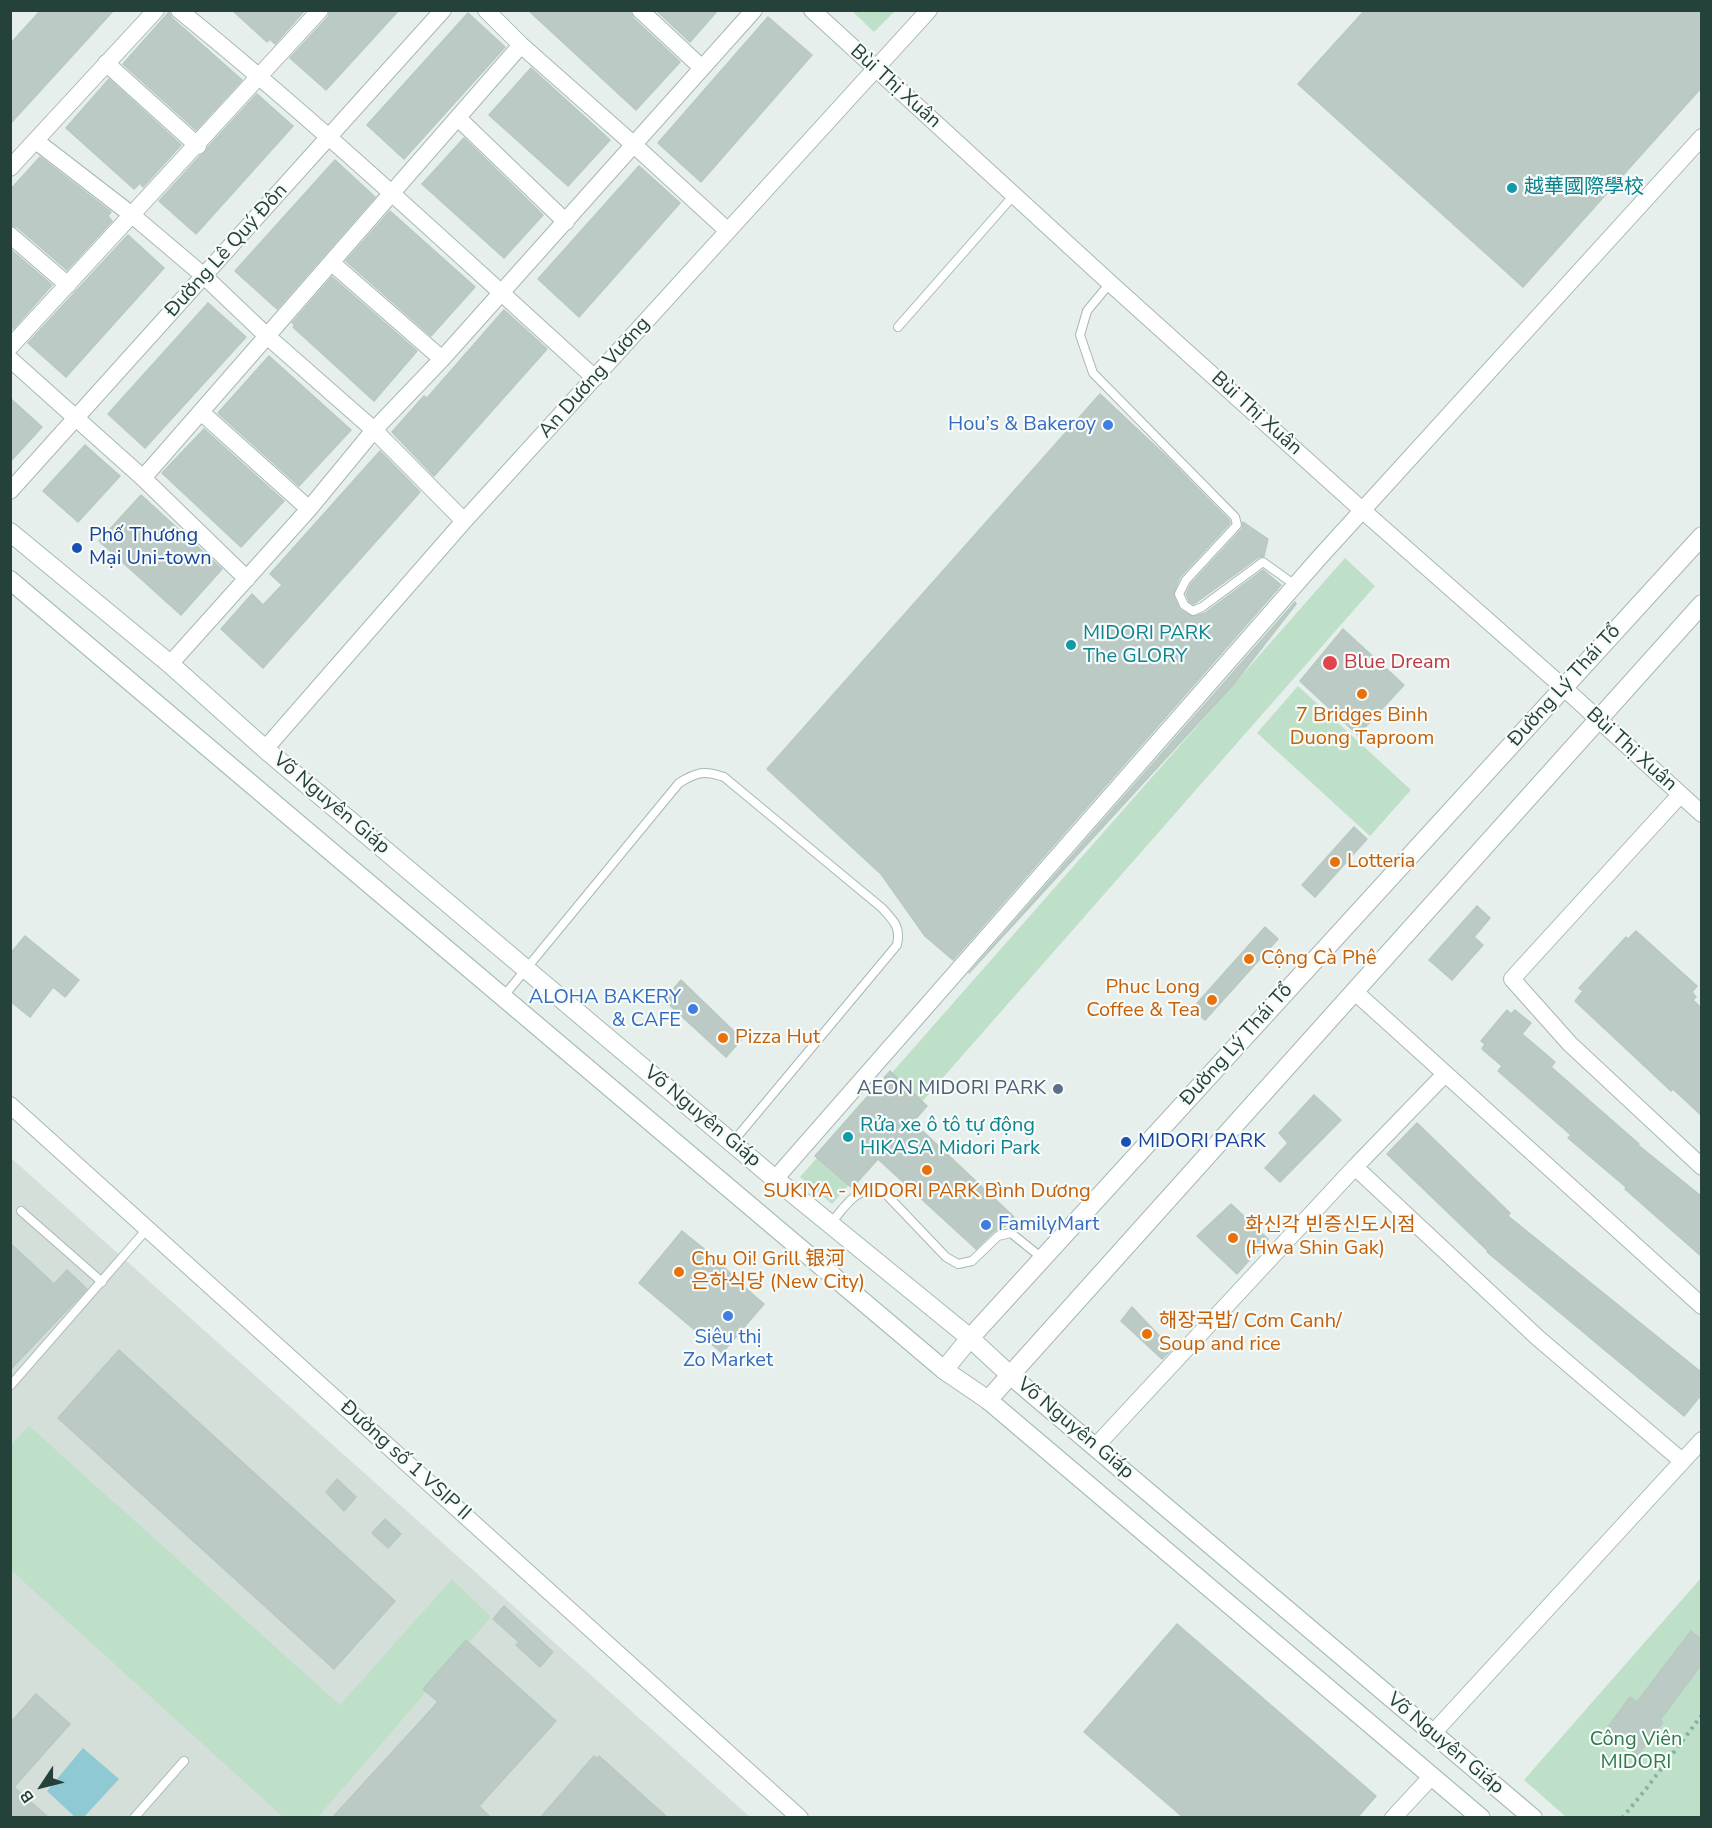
<!DOCTYPE html>
<meta charset="utf-8">
<style>
body{margin:0}
#map{position:relative;width:1712px;height:1828px;overflow:hidden;background:#e6efeb;font-family:"Nunito Sans",sans-serif}
canvas{display:block}
.frame{position:absolute;inset:0;border:12px solid #24423a;pointer-events:none}
.north{position:absolute;left:12px;top:1756px;width:60px;height:60px;-webkit-text-stroke:4px #f7fbf9;paint-order:stroke;rotate:235deg;font-size:16px;font-weight:700;line-height:24px;text-align:center;color:#24423a}
.north::after{content:'';display:block;margin:auto;width:21px;height:27px;background:#24423a;clip-path:polygon(50% 0,100% 100%,50% 72%,0 100%)}
</style>
<div id="map">
<canvas width="1712" height="1828"></canvas>
<div class="frame"></div>
<div class="north">B</div>
</div>
<script>
const ctx = document.querySelector('canvas').getContext('2d');
ctx.lineJoin = 'round';
function paint(path, color) { ctx.fillStyle = color; ctx.fill(path, 'evenodd'); }
function strokePath(path, color, width, dash) { ctx.strokeStyle = color; ctx.lineWidth = width; ctx.lineCap = dash ? 'butt' : 'round'; ctx.setLineDash(dash || []); ctx.stroke(path); }
function drawText(font, color, halo, rows, align = 'center') {
  ctx.font = font + ' "Nunito Sans","Noto Sans SC","Noto Sans KR",sans-serif'; ctx.lineWidth = 4.5; ctx.setLineDash([]); ctx.textBaseline = 'middle'; ctx.strokeStyle = halo; ctx.fillStyle = color; for (const [text, x, y, turn = 0] of rows) {
    ctx.save(); ctx.translate(x, y); ctx.rotate((+turn || 0) * Math.PI / 180); ctx.textAlign = isNaN(turn) ? turn : align; if (halo) ctx.strokeText(text, 0, 0); ctx.fillText(text, 0, 0); ctx.restore();
  }
}
paint(new Path2D(`
 M11,1158L750,1817H11Z`), '#d4dfda');
paint(new Path2D(`
 M852,11H895L874,32Z
 M1345,558L1375,586L832,1204L800,1177Z
 M1298,686L1411,790L1370,836L1257,733Z
 M29,1426L340,1705L452,1579L491,1617L318,1817H283L11,1570L10,1446Z
 M1701,1578V1817H1566L1524,1780Z`), '#bfe0c8');
paint(new Path2D(`
 M83,1748L119,1779L84,1817H75L47,1791Z`), '#8ec9d4');
const building = new Path2D(`
 M41,10H114L10,124V44Z
 M232,10H305L275,44L270,39L267,42Z
 M330,10H399L326,90L290,58L328,17Z
 M528,10H630L633,18L680,62L636,110Z
 M656,10H718L690,42Z
 M1365,10H1701V88L1523,287L1298,84Z
 M169,12L172,18L242,80L196,130L123,64Z
 M468,13L505,47L404,159L367,125Z
 M768,17L812,55L701,182L658,143Z
 M531,68L610,140L568,186L489,115Z
 M109,79L181,145L143,187L140,183L134,189L66,128Z
 M257,94L293,126L196,234L159,201L200,156L205,153L208,147Z
 M464,138L543,215L504,258L422,184Z
 M40,157L111,212L108,216L112,221L67,270L17,227L10,225V190Z
 M335,160L375,197L277,309L235,271Z
 M639,166L680,203L579,317L538,279Z
 M390,211L475,287L431,336L346,261Z
 M128,235L164,268L66,377L28,343Z
 M10,249L52,285L13,329L10,327Z
 M332,277L417,351L374,401L293,327L295,325L292,323Z
 M208,303L246,337L145,448L108,414Z
 M504,310L547,349L434,476L392,432L424,396L427,398Z
 M269,356L351,430L299,486L218,413Z
 M1100,394L1168,458L1229,520L1230,523L1180,577L1173,594L1180,610L1192,617L1205,613L1263,570L1281,585L953,960L925,936L881,874L767,769Z
 M10,398L42,427L10,462Z
 M204,429L284,501L241,547L162,473Z
 M85,445L120,476L78,522L43,491Z
 M380,451L420,492L263,668L221,629L252,594L263,605L282,585L270,574Z
 M141,495L222,569L181,615L99,541Z
 M1243,522L1268,539L1264,556L1259,557L1194,604L1189,601L1186,594L1191,584L1242,529Z
 M1295,602L1296,604L1233,685L969,973Z
 M1343,629L1404,685L1358,735L1300,681Z
 M1354,827L1367,839L1315,897L1302,885Z
 M1477,906L1490,918L1474,937L1483,945L1452,980L1429,960Z
 M1265,927L1278,939L1205,1020L1192,1009Z
 M1636,931L1697,986L1692,992L1696,997L1693,1000L1701,1008V1115L1673,1089L1671,1091L1575,1001L1583,991L1579,988L1626,937L1628,939Z
 M25,936L79,980L65,997L53,987L30,1017L10,1001V954Z
 M681,980L742,1039L726,1057L664,1000Z
 M1507,1010L1511,1014L1515,1010L1531,1023L1522,1034L1555,1062L1551,1067L1639,1144L1638,1145L1701,1196V1256L1625,1189L1626,1187L1568,1138L1571,1135L1498,1071L1502,1066L1482,1049L1485,1044L1481,1041Z
 M890,1071L927,1106L913,1122L1014,1217L1003,1228L994,1231L976,1249L878,1159L852,1188L815,1156Z
 M1314,1095L1341,1120L1280,1182L1265,1168L1288,1143L1279,1133Z
 M1417,1123L1510,1213L1508,1216L1701,1372V1395L1684,1416L1487,1252L1488,1251L1387,1154Z
 M1231,1204L1268,1239L1237,1274L1197,1236Z
 M682,1231L719,1261L734,1278L764,1304L722,1353L639,1283Z
 M10,1243L54,1284L67,1270L87,1289L10,1370Z
 M1132,1307L1172,1349L1162,1359L1121,1321Z
 M119,1350L395,1601L334,1669L58,1418Z
 M337,1479L356,1497L344,1511L326,1492Z
 M385,1519L401,1534L388,1548L372,1533Z
 M504,1606L553,1652L540,1667L516,1645L519,1642L493,1619Z
 M1177,1624L1376,1796L1357,1818H1184L1084,1732Z
 M1691,1631L1701,1639V1665L1660,1720L1663,1722L1638,1755L1605,1731L1630,1697L1637,1702Z
 M466,1640L556,1721L479,1806L491,1818H332L438,1702L423,1689Z
 M36,1694L70,1724L14,1787L49,1818H10V1723Z
 M594,1756L597,1758L599,1756L668,1818H540Z`);
paint(building, '#bbcac4');
strokePath(building, '#b8c9c2', 1.5);
const service = new Path2D(`
 M1110,283L1087,311L1080,335L1093,373L1235,517L1237,525L1186,580L1179,594L1184,605L1193,611L1202,607L1263,562L1295,585
 M898,327L1014,195
 M503,997L679,783C697,772 704,770 724,777L882,908C894,921 901,927 897,945L732,1143
 M21,1211L102,1282
 M830,1224C846,1206 856,1185 883,1191L946,1257L958,1264L972,1261L998,1236L1011,1233L1042,1258
 M10,1386L147,1229
 M134,1818L184,1761`);
const minor = new Path2D(`
 M179,10C323,127 458,254 595,378
 M486,10L521,45L633,144L728,231
 M640,10L702,68
 M812,10L1110,283L1362,510L1563,687L1702,814
 M106,63L198,146
 M458,118L566,222
 M36,141L132,215L204,276L267,336L374,430L464,521
 M10,168L156,10
 M10,235L68,285
 M332,263L442,359
 M10,347L320,10
 M10,359L143,478L247,579
 M201,412L309,509
 M143,478L521,45
 M10,491L443,10
 M170,664L309,509L374,430L442,359L754,10
 M265,749L464,521L929,10
 M1680,795L1512,979L1570,1044L1702,1167
 M1354,991L1702,1306
 M10,1105L800,1818
 M1355,1167L1445,1074
 M775,1179L1319,558L1702,137
 M1095,1447L1355,1167L1538,1338L1682,1461
 M1433,1733L1702,1440
 M1393,1818L1432,1776`);
const tertiary = new Path2D(`
 M944,1370L970,1338L1702,536
 M988,1400L1702,604`);
const secondary = new Path2D(`
 M10,532L170,664L265,749L775,1179L970,1338L1010,1375L1533,1818
 M10,580L944,1370L988,1400L1481,1818`);
strokePath(service, '#a8b8b2', 10);
strokePath(minor, '#a8b8b2', 18);
strokePath(tertiary, '#a8b8b2', 20);
strokePath(secondary, '#a4bbb3', 20);
strokePath(new Path2D(`
 M1622,1818L1646,1789L1702,1715`), '#86b3a5', 4, [3, 4.5]);
strokePath(service, '#fff', 8);
strokePath(minor, '#fff', 16);
strokePath(tertiary, '#fff', 18);
strokePath(secondary, '#fff', 18);
for (const [x, y, r, color] of [
 [1512,188,6,"#0f9aa8"],
 [1108,425,6,"#3f7fe0"],
 [77,548,6,"#1a4fb4"],
 [1071,645,6,"#0f9aa8"],
 [1330,663,8,"#e0444e"],
 [1362,694,6,"#e8710a"],
 [1335,862,6,"#e8710a"],
 [1249,959,6,"#e8710a"],
 [1212,1000,6,"#e8710a"],
 [693,1009,6,"#3f7fe0"],
 [723,1038,6,"#e8710a"],
 [1058,1089,6,"#5c6f8a"],
 [848,1137,6,"#0f9aa8"],
 [1126,1142,6,"#1a4fb4"],
 [927,1170,6,"#e8710a"],
 [986,1225,6,"#3f7fe0"],
 [1233,1238,6,"#e8710a"],
 [679,1272,6,"#e8710a"],
 [728,1316,6,"#3f7fe0"],
 [1147,1334,6,"#e8710a"]
]) { const dot = new Path2D(); dot.arc(x, y, r, 0, 2 * Math.PI); ctx.fillStyle = color; ctx.fill(dot); strokePath(dot, '#f7fbf9', 2); }
drawText('20px', '#24423a', '#f7fbf9', [
 ["Bùi Thị Xuân",895,87,42],
 ["Đường Lê Quý Đôn",227,251,-48],
 ["An Dương Vương",595,378,-48],
 ["Bùi Thị Xuân",1256,414,42],
 ["Đường Lý Thái Tổ",1565,686,-48],
 ["Bùi Thị Xuân",1631,750,42],
 ["Võ Nguyên Giáp",331,804,40],
 ["Đường Lý Thái Tổ",1237,1045,-48],
 ["Võ Nguyên Giáp",702,1117,40],
 ["Võ Nguyên Giáp",1075,1429,40],
 ["Đường số 1 VSIP II",405,1461,42],
 ["Võ Nguyên Giáp",1445,1744,40]
]);
drawText('20px', '#0d838f', '#f7fbf9', [
 ["越華國際學校",1524,188],
 ["MIDORI PARK",1083,634],
 ["The GLORY",1083,657],
 ["Rửa xe ô tô tự động",860,1126],
 ["HIKASA Midori Park",860,1149]
], 'left');
drawText('20px', '#366cbe', '#f7fbf9', [
 ["Hou’s & Bakeroy",1096,425],
 ["ALOHA BAKERY",681,998],
 ["& CAFE",681,1021],
 ["FamilyMart",998,1225,"left"],
 ["Siêu thị",728,1338,"center"],
 ["Zo Market",728,1361,"center"]
], 'right');
drawText('20px', '#164399', '#f7fbf9', [
 ["Phố Thương",89,536],
 ["Mại Uni-town",89,559],
 ["MIDORI PARK",1138,1142]
], 'left');
drawText('20px', '#be3a42', '#f7fbf9', [
 ["Blue Dream",1344,663]
], 'left');
drawText('20px', '#c56008', '#f7fbf9', [
 ["7 Bridges Binh",1362,716,"center"],
 ["Duong Taproom",1362,739,"center"],
 ["Lotteria",1347,862],
 ["Cộng Cà Phê",1261,959],
 ["Phuc Long",1200,988,"right"],
 ["Coffee & Tea",1200,1011,"right"],
 ["Pizza Hut",735,1038],
 ["SUKIYA - MIDORI PARK Bình Dương",927,1192,"center"],
 ["화신각 빈증신도시점",1245,1226],
 ["(Hwa Shin Gak)",1245,1249],
 ["Chu Oi! Grill 银河",691,1260],
 ["은하식당 (New City)",691,1283],
 ["해장국밥/ Cơm Canh/",1159,1322],
 ["Soup and rice",1159,1345]
], 'left');
drawText('20px', '#4e5e75', '#f7fbf9', [
 ["AEON MIDORI PARK",1046,1089]
], 'right');
drawText('20px', '#2d7a4b', '#f7fbf9', [
 ["Công Viên",1636,1740],
 ["MIDORI",1636,1763]
]);
</script>
